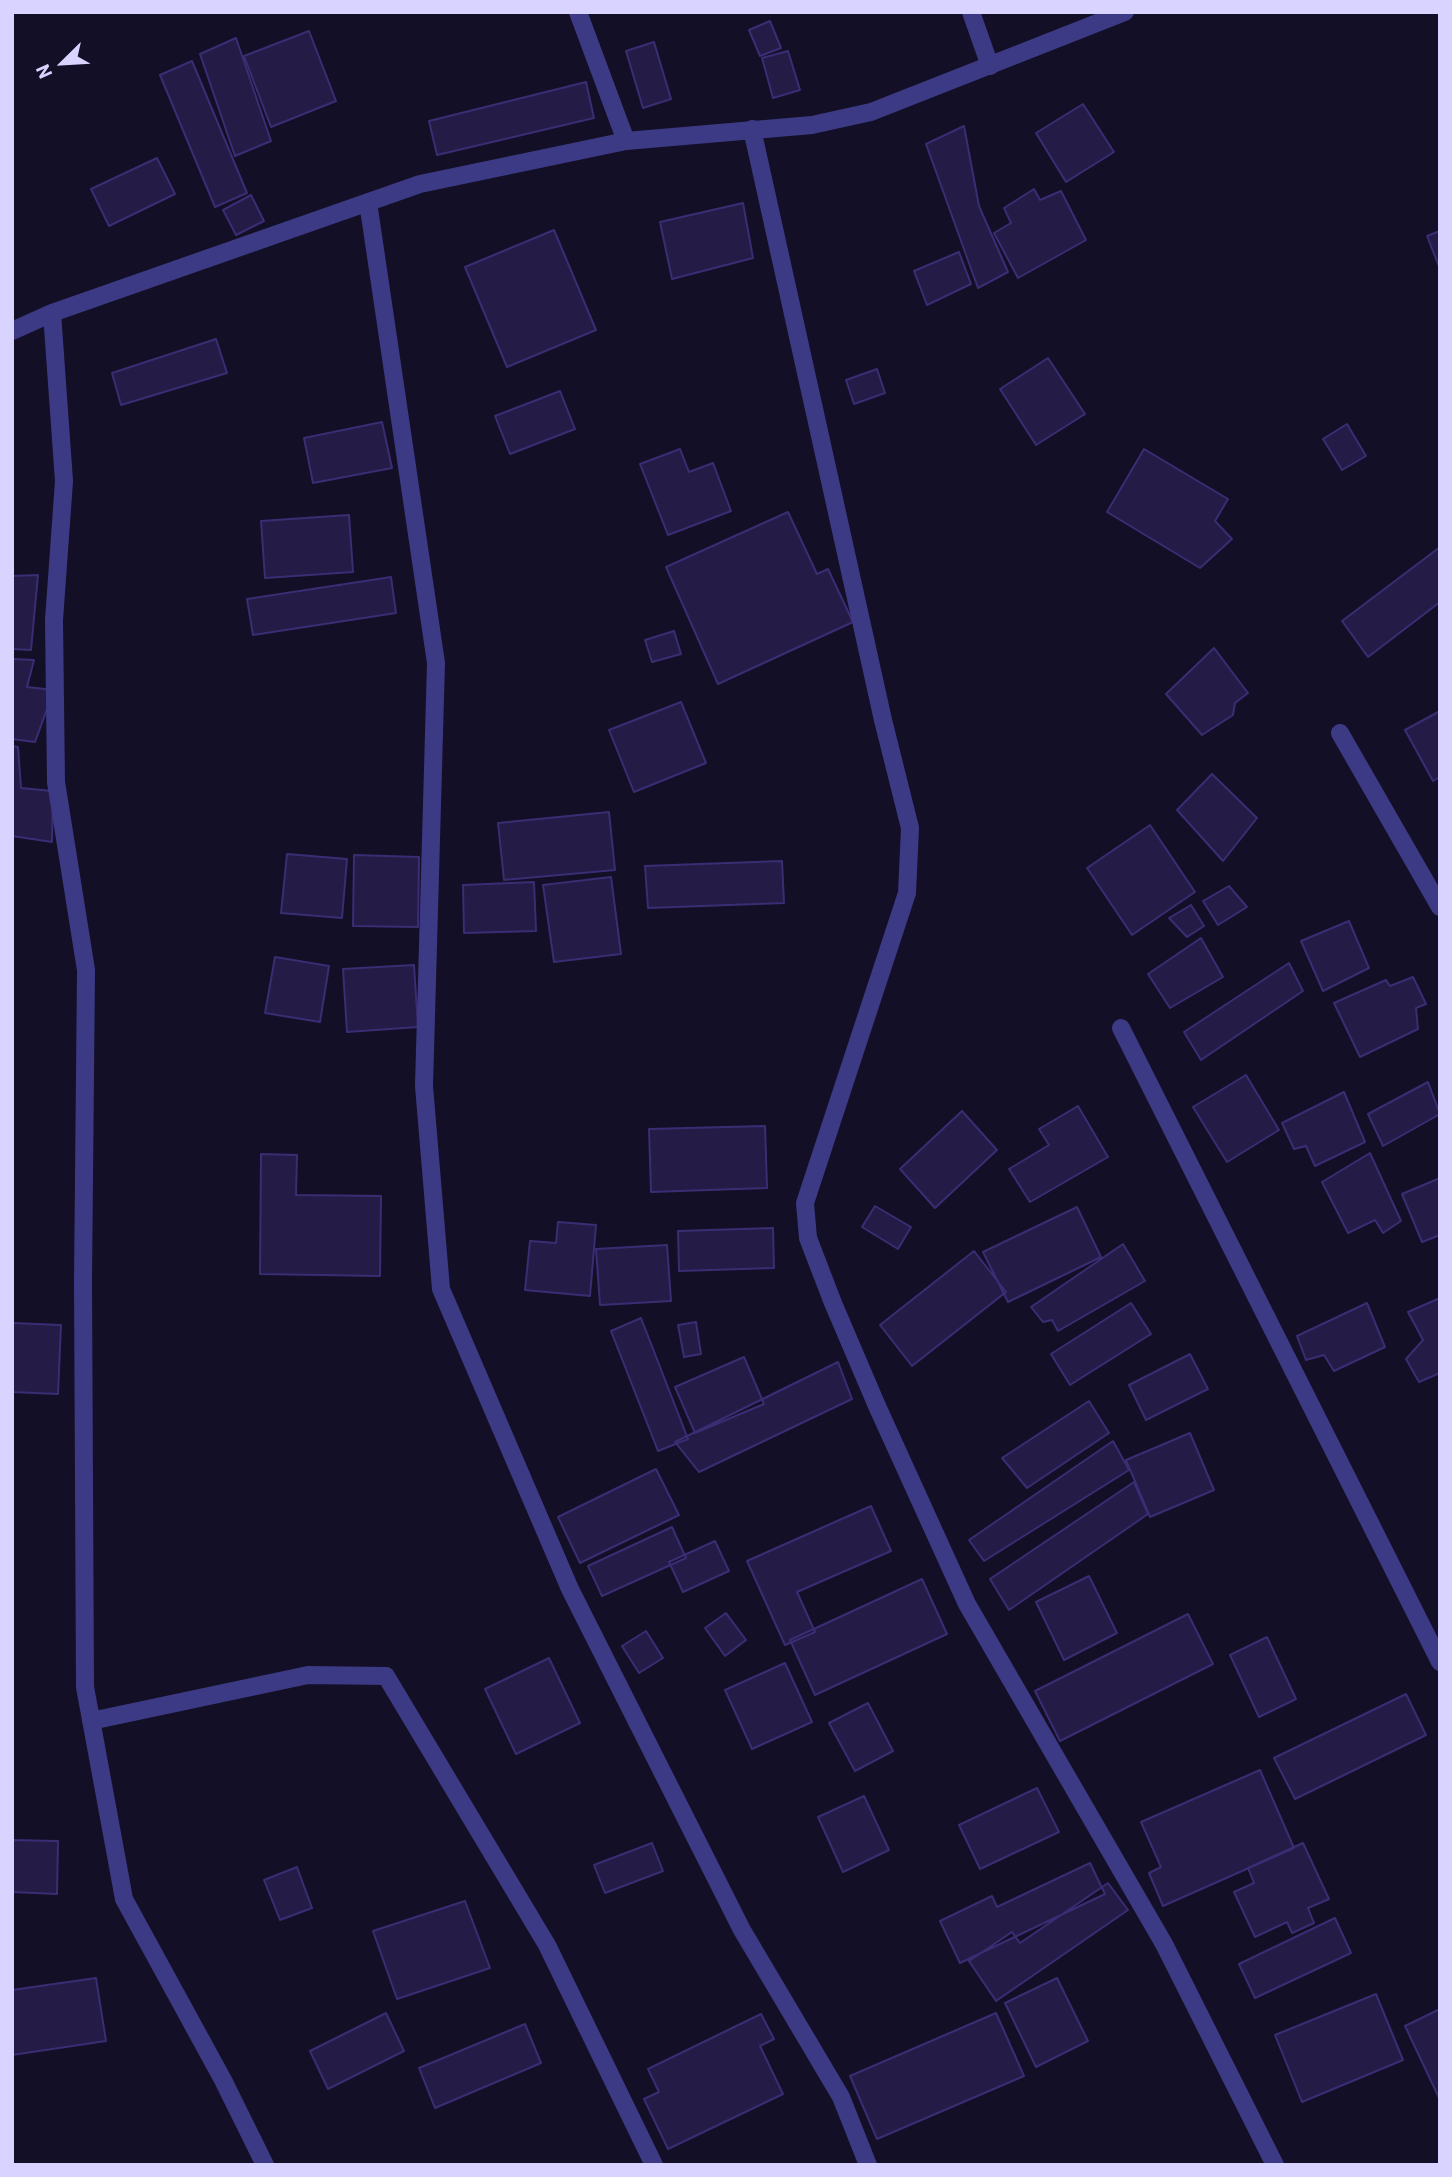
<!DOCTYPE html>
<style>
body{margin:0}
#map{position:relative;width:1452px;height:2177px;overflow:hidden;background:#130f26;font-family:Barlow,sans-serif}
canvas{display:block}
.frame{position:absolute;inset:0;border:14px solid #d9d4ff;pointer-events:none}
.north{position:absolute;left:28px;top:28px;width:70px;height:70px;-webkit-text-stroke:5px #130f26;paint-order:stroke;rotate:246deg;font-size:19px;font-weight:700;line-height:28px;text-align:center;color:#d9d4ff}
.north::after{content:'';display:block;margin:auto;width:24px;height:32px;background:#d9d4ff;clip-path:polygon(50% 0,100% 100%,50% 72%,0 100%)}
</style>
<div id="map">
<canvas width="1452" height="2177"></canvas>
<div class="frame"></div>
<div class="north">N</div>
</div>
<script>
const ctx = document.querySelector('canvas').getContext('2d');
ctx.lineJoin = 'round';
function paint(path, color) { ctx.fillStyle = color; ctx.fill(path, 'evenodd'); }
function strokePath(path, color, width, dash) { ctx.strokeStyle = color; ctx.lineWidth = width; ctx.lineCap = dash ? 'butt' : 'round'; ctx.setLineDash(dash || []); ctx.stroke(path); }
const building = new Path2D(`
 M770,21L781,48L760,56L749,30Z
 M309,31L336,101L271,127L244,56Z
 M236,38L271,141L235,156L200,54Z
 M654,42L671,99L643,108L626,51Z
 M788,51L800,90L773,98L762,58Z
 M192,61L247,193L215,207L160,75Z
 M586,82L594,118L437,155L429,121Z
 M1083,104L1114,152L1066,182L1036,133Z
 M964,126L979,206L1008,272L978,288L926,144Z
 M157,158L175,194L109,226L91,189Z
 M1034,189L1040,200L1061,191L1086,240L1018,278L994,233L1011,223L1004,208Z
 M251,195L264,221L236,235L223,210Z
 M743,203L753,258L672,279L660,222Z
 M554,230L596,330L507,367L465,267Z
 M1440,231V269L1427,236Z
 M959,252L971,284L927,305L914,271Z
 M216,339L227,373L121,405L112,373Z
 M1048,358L1085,414L1036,445L1000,389Z
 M877,369L885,393L854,404L846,380Z
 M560,391L575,429L510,454L495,416Z
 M382,422L392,468L313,483L304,438Z
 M1347,424L1366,456L1342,470L1323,439Z
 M680,449L689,472L713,463L731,511L668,535L640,464Z
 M1144,449L1228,499L1215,521L1232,539L1200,568L1107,512Z
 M788,512L817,574L828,569L853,622L718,684L666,567Z
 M349,515L353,572L265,578L261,521Z
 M1440,547V602L1368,657L1342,621Z
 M38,575L31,650L12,649V576Z
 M391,577L396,613L253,635L247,599Z
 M674,631L681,654L652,662L645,640Z
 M1214,648L1248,693L1235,703L1233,715L1202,735L1166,694Z
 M12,659L34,660L27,687L54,690L35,742L12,739Z
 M681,702L706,763L634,792L609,730Z
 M1440,711V777L1433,781L1405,730Z
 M12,746L18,747L21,788L53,791L52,842L12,836Z
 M1212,774L1257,818L1223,861L1177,810Z
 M609,812L615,870L504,880L498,823Z
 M1150,825L1195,892L1132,935L1087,868Z
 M287,854L347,859L342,918L281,913Z
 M354,855L419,857L418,927L353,926Z
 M782,861L784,903L648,908L645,866Z
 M611,877L621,954L554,962L543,885Z
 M534,882L536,931L464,933L463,885Z
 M1229,886L1247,907L1218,925L1203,901Z
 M1191,905L1204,926L1187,937L1169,918Z
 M1349,921L1369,968L1323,991L1301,941Z
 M1201,938L1223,977L1170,1008L1148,974Z
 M275,957L329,966L320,1022L265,1013Z
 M1289,963L1303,991L1201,1060L1184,1032Z
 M414,965L418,1027L347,1032L343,969Z
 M1413,977L1426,1004L1416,1008L1418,1029L1360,1057L1334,1003L1386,980L1390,986Z
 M1246,1075L1279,1130L1227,1162L1193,1107Z
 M1428,1082L1440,1114L1383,1146L1368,1114Z
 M1344,1092L1365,1142L1315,1166L1306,1146L1294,1149L1282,1123Z
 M1078,1106L1108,1157L1030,1202L1009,1169L1049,1145L1039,1129Z
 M962,1111L997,1150L935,1208L900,1169Z
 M765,1126L767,1188L651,1192L649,1129Z
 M1370,1153L1401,1221L1383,1233L1375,1220L1348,1233L1322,1182Z
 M261,1154L297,1155L296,1195L381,1196L380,1276L260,1274Z
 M1440,1178V1235L1422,1242L1402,1194Z
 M875,1206L911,1227L898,1249L862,1227Z
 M1077,1207L1101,1257L1008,1302L983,1252Z
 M558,1222L596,1225L590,1296L525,1290L530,1241L556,1243Z
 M773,1228L774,1268L679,1271L678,1231Z
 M1123,1244L1145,1281L1058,1331L1052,1320L1043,1322L1031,1307Z
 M667,1245L671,1301L600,1305L596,1249Z
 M974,1251L1006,1292L912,1366L880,1325Z
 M1440,1298V1373L1419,1382L1406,1359L1423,1340L1408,1312Z
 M1131,1303L1151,1334L1070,1385L1051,1354Z
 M1367,1303L1385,1347L1334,1371L1324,1355L1306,1360L1297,1336Z
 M641,1318L688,1439L658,1451L611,1331Z
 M696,1322L701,1354L684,1357L678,1325Z
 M12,1323L61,1325L58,1394L12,1392Z
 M1190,1354L1208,1389L1146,1420L1129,1385Z
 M744,1357L764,1404L695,1433L675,1387Z
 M838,1362L852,1399L699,1472L675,1442Z
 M1089,1401L1109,1433L1027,1488L1002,1458Z
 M1190,1433L1214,1490L1150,1517L1126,1460Z
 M1113,1441L1129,1470L984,1561L969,1540Z
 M656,1469L679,1515L580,1563L558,1517Z
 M1134,1482L1148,1514L1009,1610L990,1579Z
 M871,1506L891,1551L797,1592L815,1632L785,1645L747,1561Z
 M672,1527L686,1558L602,1596L588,1566Z
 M715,1541L729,1571L683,1592L669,1562Z
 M1089,1576L1117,1633L1064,1660L1036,1602Z
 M922,1579L947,1634L815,1695L790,1640Z
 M726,1613L746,1640L725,1656L705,1628Z
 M1188,1614L1213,1664L1060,1741L1035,1691Z
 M646,1631L663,1658L639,1673L622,1646Z
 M1267,1637L1296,1699L1259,1717L1230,1655Z
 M549,1658L580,1723L516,1754L485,1689Z
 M785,1663L812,1722L752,1749L725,1690Z
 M1406,1694L1426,1735L1295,1799L1274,1758Z
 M868,1703L893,1751L855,1771L829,1723Z
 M1260,1770L1294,1848L1163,1906L1149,1873L1161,1867L1141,1822Z
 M1037,1788L1059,1832L980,1869L959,1825Z
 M864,1796L889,1850L843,1872L818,1817Z
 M12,1840L58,1841L57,1894L12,1892Z
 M652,1843L663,1871L605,1893L594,1865Z
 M1303,1843L1329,1899L1308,1908L1314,1923L1292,1933L1287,1922L1255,1937L1234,1892L1254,1883L1248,1868Z
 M1090,1863L1105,1894L960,1963L940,1921L992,1896L997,1907Z
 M297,1867L312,1908L280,1920L264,1880Z
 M1108,1883L1128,1910L996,2001L969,1961L1012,1932L1020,1943Z
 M465,1901L490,1968L397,1999L373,1931Z
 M1335,1918L1351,1953L1255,1998L1239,1964Z
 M96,1978L106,2041L12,2055V1990Z
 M1057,1978L1088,2041L1036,2067L1005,2003Z
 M1376,1994L1403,2060L1302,2102L1275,2035Z
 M1440,2009V2100L1405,2026Z
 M386,2013L404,2051L328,2089L310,2051Z
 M996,2013L1024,2076L877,2139L850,2076Z
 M761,2014L774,2039L760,2046L783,2094L668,2149L644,2099L659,2092L648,2069Z
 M525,2024L541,2063L435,2108L419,2068Z`);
paint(building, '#241b47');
strokePath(building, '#3b2d73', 2);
strokePath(new Path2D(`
 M578,12L626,141
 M971,12L990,66
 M752,129L883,720L910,828L907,893L805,1203L808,1238L833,1303L877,1406L967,1604L1164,1944L1275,2165
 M368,202L436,663L424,1086L441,1289L570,1589L742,1930L841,2097L868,2165
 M52,313L64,481L54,620L56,782L86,970L83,1281L85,1687L124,1899L223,2080L265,2165
 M12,331L52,313L420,184L626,141L812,125L871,112L1125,12
 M1340,733L1440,907
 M1121,1028L1440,1662
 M91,1721L308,1675L386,1676L547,1945L654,2165`), '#3d3a85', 18);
</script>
